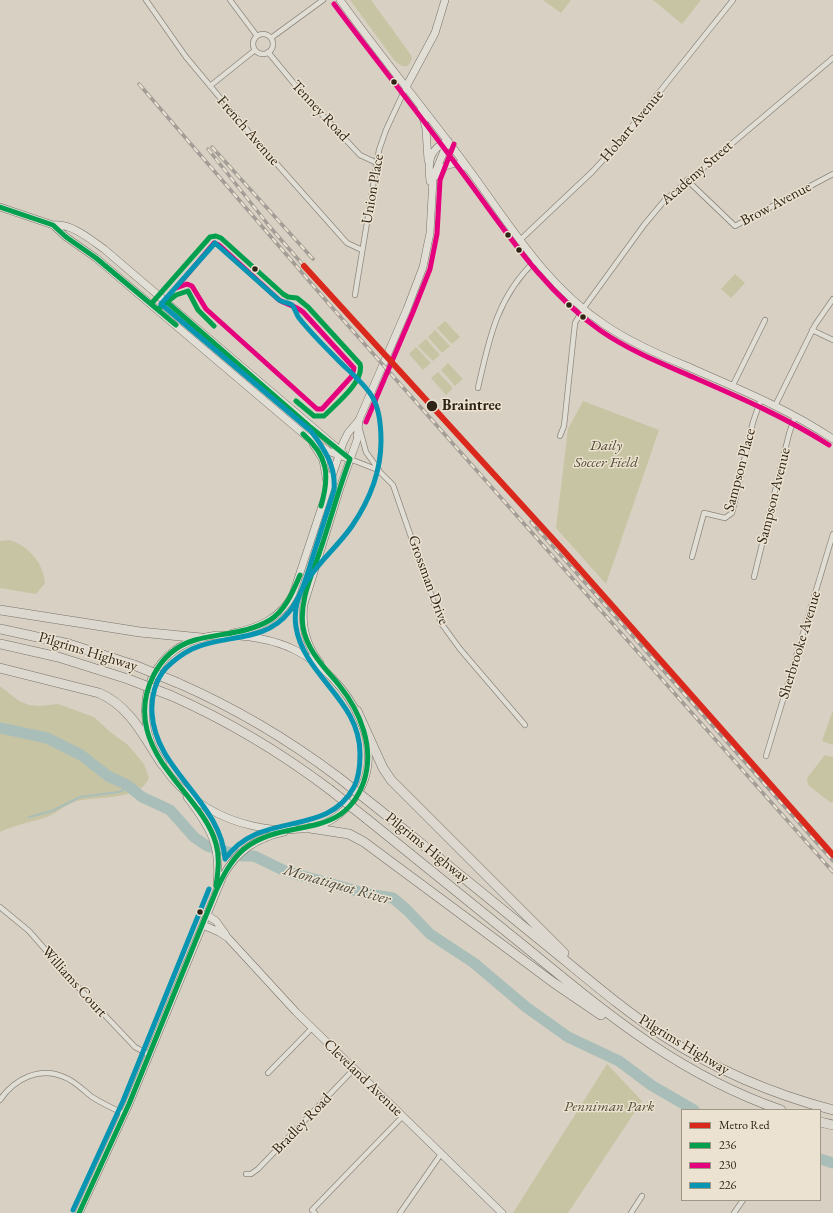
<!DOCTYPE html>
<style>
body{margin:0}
#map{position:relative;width:833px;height:1213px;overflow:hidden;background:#d8d0c2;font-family:"EB Garamond",serif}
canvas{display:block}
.legend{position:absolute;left:681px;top:1109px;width:140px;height:92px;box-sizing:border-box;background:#ece2d1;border:1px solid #a09686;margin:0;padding:5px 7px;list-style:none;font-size:12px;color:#2f2416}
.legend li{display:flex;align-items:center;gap:8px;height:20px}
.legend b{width:20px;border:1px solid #a09686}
</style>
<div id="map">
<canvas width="833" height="1213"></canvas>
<ul class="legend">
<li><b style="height:5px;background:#da291c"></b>Metro Red</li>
<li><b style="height:5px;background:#02a04e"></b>236</li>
<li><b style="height:5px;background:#e5007d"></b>230</li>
<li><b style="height:5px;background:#0795b2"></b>226</li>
</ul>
</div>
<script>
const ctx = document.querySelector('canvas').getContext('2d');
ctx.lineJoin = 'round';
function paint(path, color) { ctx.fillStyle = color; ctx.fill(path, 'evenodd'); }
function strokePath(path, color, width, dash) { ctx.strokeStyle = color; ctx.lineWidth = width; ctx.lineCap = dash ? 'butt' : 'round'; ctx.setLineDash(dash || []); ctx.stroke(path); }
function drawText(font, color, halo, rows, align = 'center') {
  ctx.font = font + ' "EB Garamond",serif'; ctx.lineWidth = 3; ctx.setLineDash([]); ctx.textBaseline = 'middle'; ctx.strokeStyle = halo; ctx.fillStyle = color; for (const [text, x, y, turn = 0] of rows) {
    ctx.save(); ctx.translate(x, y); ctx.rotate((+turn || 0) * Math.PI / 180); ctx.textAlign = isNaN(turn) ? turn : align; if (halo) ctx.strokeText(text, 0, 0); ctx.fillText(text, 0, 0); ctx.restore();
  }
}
paint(new Path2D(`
 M350,0H371L411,55L412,59L408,66H402L395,61Z
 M543,0H571L561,13Z
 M653,0H701L682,24Z
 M735,274L745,283L731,298L721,289Z
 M445,321L460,337L452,344L437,328Z
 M435,330L450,346L442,353L428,337Z
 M426,339L440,355L433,361L418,346Z
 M416,347L431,363L423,370L409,354Z
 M448,363L463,379L455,386L441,370Z
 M438,372L453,388L446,395L431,378Z
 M583,401L659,430L606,584L556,528L568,429Z
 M9,540C28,545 44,564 45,583L36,594L0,588V541Z
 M0,686L19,701L29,705L40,706L58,704L94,717L109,731L128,745L144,764L149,778C140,801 97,796 77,801C66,804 57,813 47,817C31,822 15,825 0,832Z
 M833,710V745L822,741Z
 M825,755L833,757V802L831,803L808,785L807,778Z
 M607,1064L642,1101L568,1213H513Z`), '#c7c4a3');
strokePath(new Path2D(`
 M29,817L52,811L80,797L119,792L130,787`), '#a9beb8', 2);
strokePath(new Path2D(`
 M0,728L47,738L81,755L108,776L127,785L142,797L170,810L194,837L207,846L242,856H254L285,871L368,894L393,898L407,910L430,934L474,963L526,1007L568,1037L619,1061L651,1085L694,1110
 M820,1159L833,1163`), '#a9beb8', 11);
const street = new Path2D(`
 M146,0L186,57L252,136L347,243L362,250
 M230,0L257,36
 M253 44a10 10 0 1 1 20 0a10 10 0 1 1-20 0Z
 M271,38L323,0
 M268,52L301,92L360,155L377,163
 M210,86L255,50
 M687,180L735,226L833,174
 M519,241L592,172L617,145L733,0
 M355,295L379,150L386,130L406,87
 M812,330L833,340
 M732,387L765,320
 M478,388C489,339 497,297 535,261
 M775,406L815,325L833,299
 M360,430L366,452L379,470
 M560,436L564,426L575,323L583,309L644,225L664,201L833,58
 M350,459L378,470L393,485L441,623L460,649L525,725
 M692,557L704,513L725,518L732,513L753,422L761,399
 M754,577L789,434L795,416
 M766,756L833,534
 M0,907L29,931L78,987L135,1047L150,1055
 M268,1073L312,1028
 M0,1100C14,1079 40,1066 64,1077C75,1081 83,1090 92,1097C103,1104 114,1109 125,1114
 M246,1174H251L258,1169L354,1069
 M315,1213L312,1210L403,1116
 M400,1213L441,1154
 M631,1213L642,1196
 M734,1213L743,1200`);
const secondary = new Path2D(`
 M340,0C381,57 426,111 468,168C510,225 545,285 605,325C630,342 657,354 684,365C734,387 787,408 833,439
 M406,87L435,33L445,0
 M421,109L426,129L428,160
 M436,176C443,165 453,160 465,167
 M430,181C428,163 428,149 448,141
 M0,207L53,225L66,237L96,258L306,436L328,451L350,459
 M53,225C71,223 90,239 104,249L343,453
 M313,444L323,460L327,482
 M233,633C259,628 281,618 293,594L343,443L348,433L359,420L407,309L423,267L430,233L433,178L448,141
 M217,635C244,635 271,638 295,650C347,676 397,753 349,805C337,819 320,828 300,829C236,835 166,798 148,733C143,710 144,689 157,669C171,647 192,638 217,635Z
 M320,663C306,645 301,626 304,604L340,488L357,440L359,420
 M187,797C210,827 221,845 217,884
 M207,915L216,921L226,935
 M203,925L219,932L228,938L296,1012L502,1213
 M79,1213L129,1104L223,876C237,851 256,838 284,832`);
const highway = new Path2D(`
 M0,610L140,632L201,638
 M0,629L69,644L134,665
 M0,644L58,657L128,679
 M0,668L99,693C130,706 144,737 162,764
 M178,683C235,708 289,740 338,777
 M172,696C228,721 280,752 329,789
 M357,711L383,768L391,780L564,953
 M376,807C431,851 486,896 540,940C580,972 619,1007 662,1035C714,1069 772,1094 833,1110
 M367,819C423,864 478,909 534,954C613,1019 683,1076 781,1110
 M310,828L349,834L364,842L554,983L601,1015
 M820,1122L833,1125`);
strokePath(street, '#8e887f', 6);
strokePath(secondary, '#777168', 8);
strokePath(highway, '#777168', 10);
strokePath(street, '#e1ded6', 4.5);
strokePath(secondary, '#e1ded6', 7);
strokePath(highway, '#dcd8d0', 9);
const rail = new Path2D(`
 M139,84L329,304L833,872
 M212,147L313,259
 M208,149L270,227L304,266
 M531,522L833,861`);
strokePath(rail, '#a29d96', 3.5);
strokePath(rail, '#ece2d1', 2, [6]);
const highwayBridge = new Path2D(`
 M134,665L178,683
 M128,679L172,696
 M338,777L376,807
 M329,789L367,819`);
strokePath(highwayBridge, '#777168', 10, []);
strokePath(highwayBridge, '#dcd8d0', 9);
strokePath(new Path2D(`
 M0,207L53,225L66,237L96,258L176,325
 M151,304L210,237L216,236L221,238L283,294L288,297L297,298L308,307L360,364C365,381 336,404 324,416H314L296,401
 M158,309L176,295L188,291L198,310L214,326
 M303,434C328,456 330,475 321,506
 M216,886C218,872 220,858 216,844C205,804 158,774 147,730C138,694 157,651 195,640C220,633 247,634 270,620C286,610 293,591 300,575
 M79,1213L129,1104L216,891C223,876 231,860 244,849C284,816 343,843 364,781C375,747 360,711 339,685C325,668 307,651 303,627C299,600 313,573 321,548C331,518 339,488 350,459L309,426L168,303`), '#02a04e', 5);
strokePath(new Path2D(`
 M334,4C375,59 418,112 458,167C502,225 540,288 601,331C630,351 663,364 695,378C741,398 787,418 829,445
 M214,243L219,245L279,300C288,305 294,305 303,312L354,368L352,376L322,409H317L206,309L192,286L187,284L176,288Z
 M366,422L413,312L430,269L437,234L440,180L454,144`), '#e5007d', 5);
strokePath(new Path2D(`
 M215,243L279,300C282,302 290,303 292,305C295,308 296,314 299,318C310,332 323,345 336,358C348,371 364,382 373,398C380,411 381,426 381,441C381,471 369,501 352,526C330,558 289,583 296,627C304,677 361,700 360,755C360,766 359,777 354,787C326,839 261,809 225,859C221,801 155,771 152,713C151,698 155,680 166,668C174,660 182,654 192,649C224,634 265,643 289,612C302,596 307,575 313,556C320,534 327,512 334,490C336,466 325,450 311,431L161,304Z
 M73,1210L123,1101L209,889`), '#0795b2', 5);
strokePath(new Path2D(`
 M304,266L563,550L833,855`), '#da291c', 6);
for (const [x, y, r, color] of [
 [394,82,3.5,"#2f2416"],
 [508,235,3.5,"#2f2416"],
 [519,250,3.5,"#2f2416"],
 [255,269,3.5,"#2f2416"],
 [569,305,3.5,"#2f2416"],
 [583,317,3.5,"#2f2416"],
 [432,406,6,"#2f2416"],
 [200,912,3.5,"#2f2416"]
]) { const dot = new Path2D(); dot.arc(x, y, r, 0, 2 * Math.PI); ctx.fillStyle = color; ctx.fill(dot); strokePath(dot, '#ece2d1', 1.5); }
drawText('15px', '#2f2416', '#ece2d1', [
 ["Tenney Road",320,111,47],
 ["Hobart Avenue",632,126,-50],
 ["French Avenue",248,131,49],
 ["Academy Street",697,173,-41],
 ["Union Place",373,189,-80],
 ["Brow Avenue",776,204,-28],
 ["Sampson Place",740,470,-75],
 ["Sampson Avenue",774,496,-76],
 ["Grossman Drive",428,580,70],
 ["Sherbrooke Avenue",800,645,-73],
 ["Pilgrims Highway",88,652,17],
 ["Pilgrims Highway",427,848,39],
 ["Williams Court",74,982,48],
 ["Pilgrims Highway",684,1045,31],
 ["Cleveland Avenue",363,1078,44],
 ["Bradley Road",302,1124,-46]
]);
drawText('bold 15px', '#2f2416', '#ece2d1', [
 ["Braintree",442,406]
], 'left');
drawText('italic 15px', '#524a33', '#ece2d1', [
 ["Daily",606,446],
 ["Soccer Field",606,463],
 ["Penniman Park",609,1107]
]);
drawText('italic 16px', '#48493d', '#ece2d1', [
 ["Monatiquot River",337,885,16]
]);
</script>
